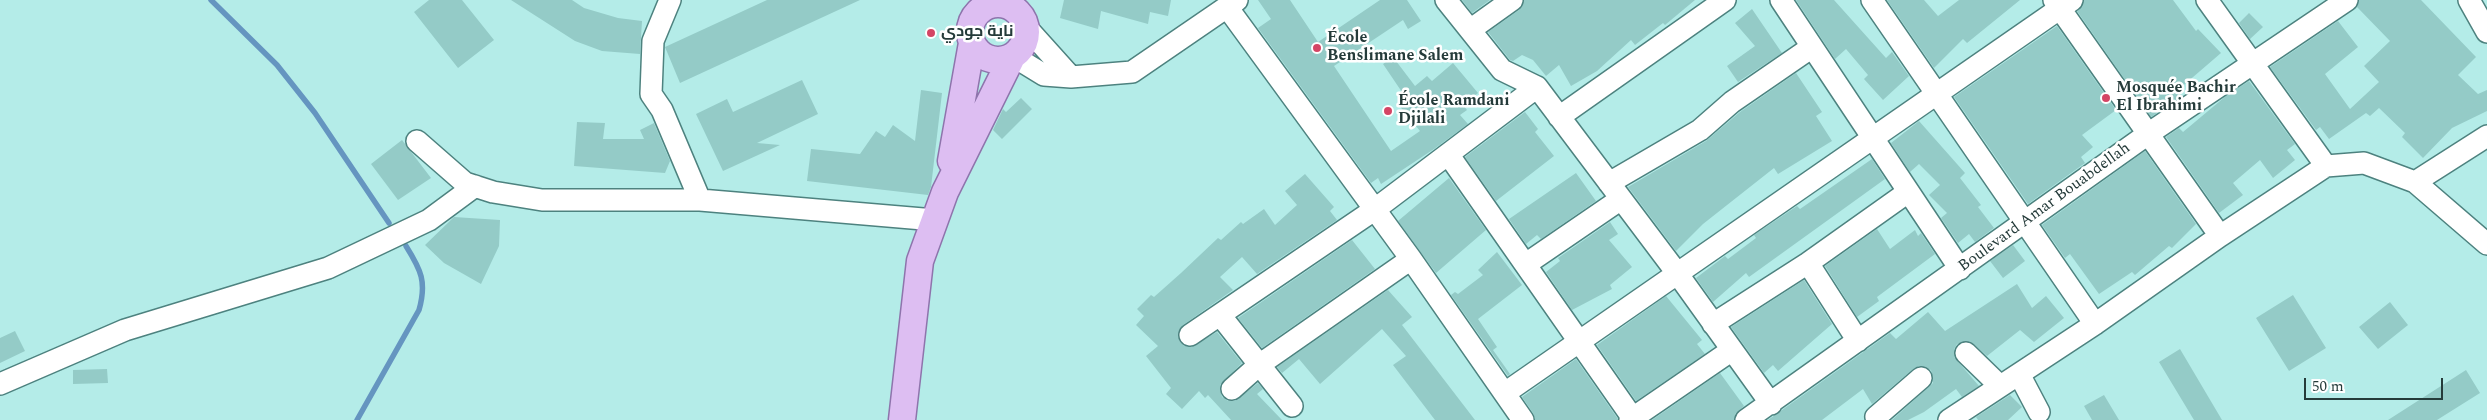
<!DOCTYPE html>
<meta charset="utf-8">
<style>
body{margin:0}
#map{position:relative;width:2487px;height:420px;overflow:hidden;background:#b4ece8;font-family:Spectral,serif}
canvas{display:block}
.scale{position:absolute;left:2304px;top:378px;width:139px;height:22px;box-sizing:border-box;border:2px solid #253b3a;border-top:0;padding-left:6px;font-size:15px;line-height:18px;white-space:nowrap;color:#253b3a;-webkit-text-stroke:4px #fff;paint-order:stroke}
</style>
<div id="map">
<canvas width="2487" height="420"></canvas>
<div class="scale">50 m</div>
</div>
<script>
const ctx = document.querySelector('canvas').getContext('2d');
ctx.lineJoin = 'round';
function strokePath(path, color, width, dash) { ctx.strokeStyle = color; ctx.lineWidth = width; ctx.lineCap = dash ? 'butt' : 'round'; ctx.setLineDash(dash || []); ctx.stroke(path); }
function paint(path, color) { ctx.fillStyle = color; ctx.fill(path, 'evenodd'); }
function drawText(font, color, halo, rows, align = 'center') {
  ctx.font = font + ' Spectral,Cairo,serif'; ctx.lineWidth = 5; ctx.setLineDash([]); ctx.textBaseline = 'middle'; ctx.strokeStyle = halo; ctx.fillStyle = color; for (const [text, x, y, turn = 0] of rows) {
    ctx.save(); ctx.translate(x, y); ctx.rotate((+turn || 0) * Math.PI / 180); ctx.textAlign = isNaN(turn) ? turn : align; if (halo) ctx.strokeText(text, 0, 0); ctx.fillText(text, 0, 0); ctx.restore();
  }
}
strokePath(new Path2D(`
 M211,0L277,65L315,113L389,223
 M357,420L419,310C427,282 421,270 406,246`), '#6595c0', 5.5);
paint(new Path2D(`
 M429,0H462L494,40L458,68L414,12Z
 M511,0H572L584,8L618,18L642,21L640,54L602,51L575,41Z
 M767,0H860L680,83L665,47Z
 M1064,0H1171L1168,16L1150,12L1148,24L1101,11L1098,29L1060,18Z
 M1258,0H1290L1318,42L1380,0H1407L1421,21L1408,29L1403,20L1334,66L1391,151L1420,131L1398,104L1406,98L1383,64L1393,57L1415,86L1427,76L1432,81L1453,63L1478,93L1463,105L1467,110L1460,115L1468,124L1434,149L1381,184L1378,178L1371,183L1258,28L1271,19Z
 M1462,0H1490L1472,13Z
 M1524,0H1695L1665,25L1663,23L1635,45L1631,40L1597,71L1571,86L1559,65L1546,76L1533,60L1522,55L1513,61L1510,60L1488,32L1519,10Z
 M1796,0H1834L1886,58L1892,52L1909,76L1883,100L1864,79L1868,75L1846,49L1835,59Z
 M1887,0H1924L1938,16L1959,0H2020L1967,43L1963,39L1934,68Z
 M2084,0H2173L2196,31L2198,29L2221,53L2178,90L2182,96L2151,117L2077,11L2083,6Z
 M2359,0H2421L2476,57L2458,75L2478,94L2487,90V111L2452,128L2423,158L2402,137L2405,133L2379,108L2370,116L2366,113L2329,139L2320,127L2316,130L2270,67L2338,21L2358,47L2325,74L2350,109L2379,82L2364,66L2390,41L2357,7Z
 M1752,9L1782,53L1738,82L1727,66L1755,46L1735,23Z
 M2249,13L2263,27L2250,39L2239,23Z
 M2057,26L2116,110L2082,135L2093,147L2081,157L2085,163L2028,204L1954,97Z
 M1796,73L1822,112L1816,116L1832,141L1778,174L1774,168L1703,224L1676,251L1628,187L1706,141L1740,112Z
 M802,80L818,114L757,143L780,145L723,171L696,114L727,99L733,112Z
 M2249,81L2295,144L2287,150L2295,160L2273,178L2260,160L2233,183L2243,195L2219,213L2166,137L2179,128L2183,132L2226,96Z
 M921,90L942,93L931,187L928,195L807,181L811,149L860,154L876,131L885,137L893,125L915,141Z
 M1021,98L1032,109L1002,139L993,130L1003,109L1006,112Z
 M1525,112L1538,129L1535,132L1554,156L1496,201L1465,157Z
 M1919,121L1965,173L1960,178L1981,205L1978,207L1994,228L1975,242L1969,234L1958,243L1941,218L1947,213L1929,195L1940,185L1919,164L1910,172L1891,143Z
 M577,122L605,123L603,139H644L640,130L654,123L670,161L665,173L574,166Z
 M402,140L431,178L398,200L371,164Z
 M2145,151L2196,224L2172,248L2169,246L2135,275L2132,272L2099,294L2070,254L2065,258L2042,225Z
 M1872,159L1885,179L1749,277L1746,273L1713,302L1696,278L1725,256L1728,259L1756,238L1754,235L1797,206L1800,209Z
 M1576,173L1596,201L1541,239L1537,235L1526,244L1509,219Z
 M1305,174L1334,207L1330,211L1337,220L1257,274L1242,257L1220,277L1233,290L1183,325L1178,335L1184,346L1191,347L1217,332L1242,363L1220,385L1222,397L1228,401H1235L1258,383L1263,389L1257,394L1282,420H1231L1208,395L1205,398L1199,391L1182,409L1166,394L1171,388L1146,356L1158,346L1136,325L1144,316L1137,309L1151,295L1154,297L1181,273L1218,238L1221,240L1241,222L1243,224L1264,209L1275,225L1297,205L1285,191Z
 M1449,178L1486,230L1436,273L1398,221Z
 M454,217L500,220L499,246L481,284L444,263L425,245Z
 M1610,222L1618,234L1609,240L1632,267L1610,285L1612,289L1572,310L1546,272L1560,261L1558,258Z
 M1877,229L1890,249L1915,230L1918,236L1921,233L1935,254L1877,297L1879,301L1857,317L1825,266Z
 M1352,240L1375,269L1262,348L1238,318Z
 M2013,245L2025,261L2003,278L1990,261Z
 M1497,252L1522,285L1478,319L1497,347L1493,350L1510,374L1508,376L1451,295L1455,292L1458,294L1483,275L1478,270Z
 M1804,280L1832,324L1778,371L1773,365L1764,373L1731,327Z
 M2017,284L2032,308L2046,296L2064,318L2034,342L2020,330L1987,356L1970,341L1957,344L1954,349V357L1979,386L1962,397L1956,389L1924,412L1908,420H1892L1933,383L1931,370L1919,366L1913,369L1872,404L1863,389L1822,420H1768L1890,333L1896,339L1928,312L1945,331Z
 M1388,290L1412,317L1402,325L1475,420H1435L1393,365L1406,356L1382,329L1320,384L1299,359L1282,373L1277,367Z
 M2293,295L2326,348L2289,371L2256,318Z
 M1666,296L1702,340L1697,344L1705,354L1636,401L1597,345Z
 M2390,302L2408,325L2378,349L2359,327Z
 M15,331L25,351L0,363V338Z
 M2180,349L2222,420H2194L2159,362Z
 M1576,359L1618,419V420H1535L1533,413L1522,397Z
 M107,369L108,383L73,384V370Z
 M2466,370L2480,393L2437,420H2388Z
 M1720,373L1744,406L1735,414L1734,420H1652Z
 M2010,395L2022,407L2008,420H1978L1976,417Z
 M2104,395L2119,420H2092L2084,406Z`), '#94cbc7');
const minor = new Path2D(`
 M670,0L653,41L651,94L662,110L700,200
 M1446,0L1502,70L1537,87L1677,273L1771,404
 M1781,0L1960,269
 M1872,0L2095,324
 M2054,0L2220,236
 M2207,0L2326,166
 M2469,0L2487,32
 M1227,7L1411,259L1523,420
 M1026,27L1071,77
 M1470,30L1512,0
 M1013,56L1044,75L1071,77L1132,72L1237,0
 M1559,117L1725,0
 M417,141L465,183L493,192L542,200H700L935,220
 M1448,154L1634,420
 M2415,182L2487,136
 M1609,183L1700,130L1732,102L1812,47
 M1808,263L1858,341
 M1526,264L1621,199
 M1220,315L1292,406
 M1713,324L1808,263L1908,192
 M1190,335L1374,210L1537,87
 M1966,353L2000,386
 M2019,374L2039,412
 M0,384L125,330L328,268L429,220L475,186
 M1232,389L1259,365L1411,259
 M1505,393L2072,0
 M1630,420L1732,350
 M1746,420L2148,134L2347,0
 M1877,420L1876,417L1921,378
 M1949,420L2095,324L2220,236L2326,166L2364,163L2415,182L2487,244`);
const major = new Path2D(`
 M970 32a28 28 0 1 1 56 0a28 28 0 1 1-56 0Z
 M951,161L972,43
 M902,420L920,261L945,192L1012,57`);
strokePath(minor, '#4d827f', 24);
strokePath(major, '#8e74ac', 29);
strokePath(minor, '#fff', 21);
strokePath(major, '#ddbef2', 26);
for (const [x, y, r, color] of [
 [931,33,5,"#d44565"],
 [1317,48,5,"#d44565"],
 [2106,98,5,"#d44565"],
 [1388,111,5,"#d44565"]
]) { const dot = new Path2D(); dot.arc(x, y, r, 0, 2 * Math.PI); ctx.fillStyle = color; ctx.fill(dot); strokePath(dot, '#fff', 2); }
drawText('bold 16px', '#253b3a', '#fff', [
 ["ناية جودي",941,33],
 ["École",1327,39],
 ["Benslimane Salem",1327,57],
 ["Mosquée Bachir",2116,89],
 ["El Ibrahimi",2116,107],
 ["École Ramdani",1398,102],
 ["Djilali",1398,120]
], 'left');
drawText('16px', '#253b3a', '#fff', [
 ["Boulevard Amar Bouabdellah",2045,208,-36]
]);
</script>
